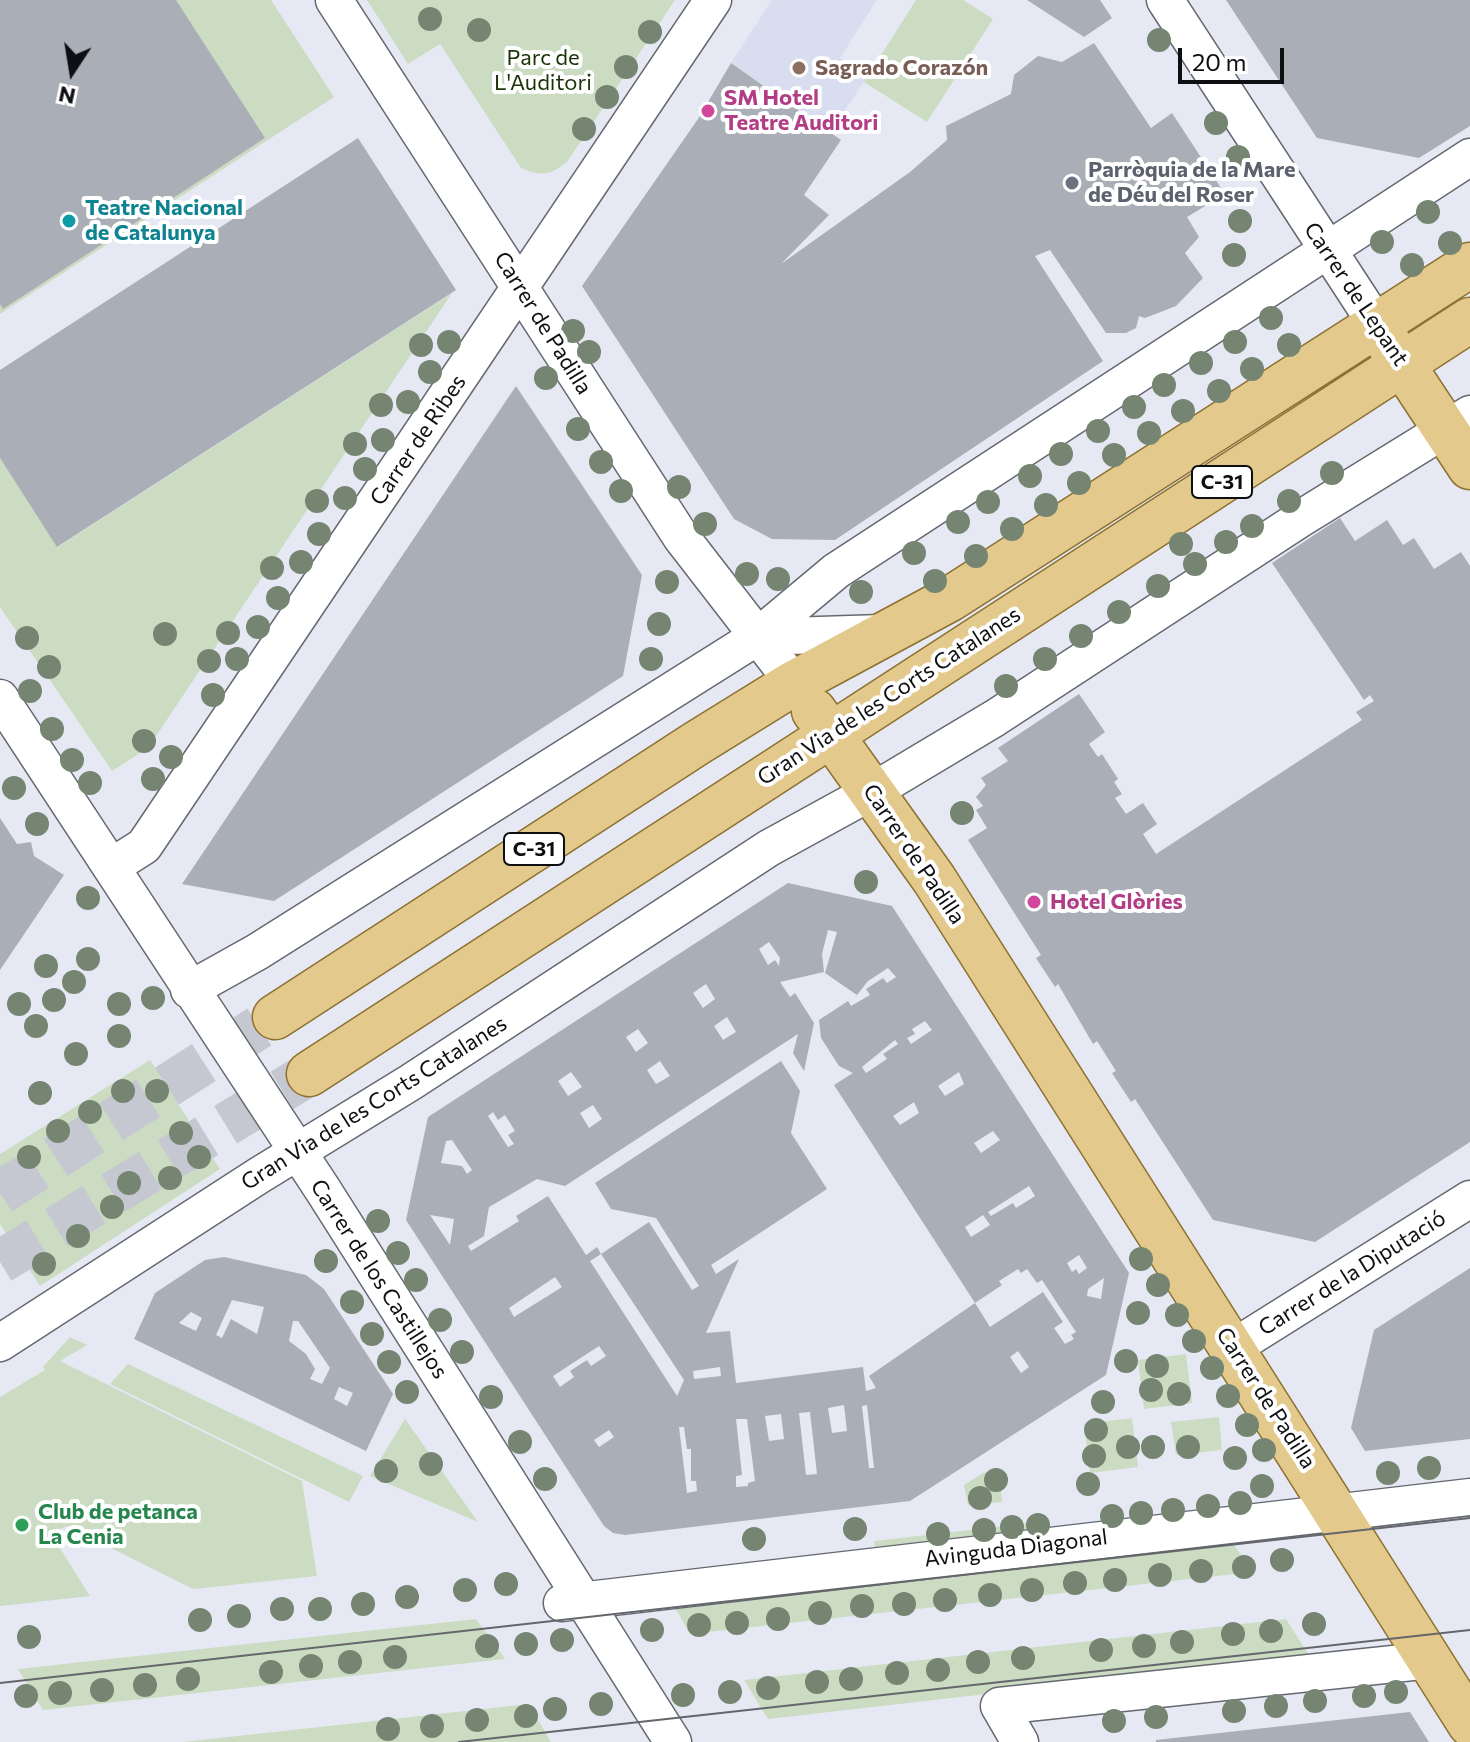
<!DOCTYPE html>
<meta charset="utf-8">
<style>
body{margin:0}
#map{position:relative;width:1470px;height:1742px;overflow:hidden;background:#e6e9f3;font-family:Commissioner,sans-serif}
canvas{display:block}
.north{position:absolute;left:32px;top:32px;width:80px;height:80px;-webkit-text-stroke:6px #fff;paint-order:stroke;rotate:192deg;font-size:22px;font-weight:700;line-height:32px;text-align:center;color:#0e0f12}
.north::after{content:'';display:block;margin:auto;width:28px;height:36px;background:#0e0f12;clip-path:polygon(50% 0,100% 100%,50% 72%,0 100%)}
.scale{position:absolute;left:1178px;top:48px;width:106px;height:36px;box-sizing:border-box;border:4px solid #0e0f12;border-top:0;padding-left:10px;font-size:24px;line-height:28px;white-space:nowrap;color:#0e0f12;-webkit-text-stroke:6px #fff;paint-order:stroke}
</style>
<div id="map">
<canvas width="1470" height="1742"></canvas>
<div class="north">N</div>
<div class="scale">20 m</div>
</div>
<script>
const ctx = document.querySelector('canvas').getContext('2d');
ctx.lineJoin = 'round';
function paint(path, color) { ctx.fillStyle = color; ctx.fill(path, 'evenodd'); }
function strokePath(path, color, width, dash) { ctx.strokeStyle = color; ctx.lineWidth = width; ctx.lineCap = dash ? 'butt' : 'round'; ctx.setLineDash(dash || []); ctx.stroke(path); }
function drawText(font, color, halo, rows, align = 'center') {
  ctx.font = font + ' Commissioner,sans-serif'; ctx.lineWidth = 8; ctx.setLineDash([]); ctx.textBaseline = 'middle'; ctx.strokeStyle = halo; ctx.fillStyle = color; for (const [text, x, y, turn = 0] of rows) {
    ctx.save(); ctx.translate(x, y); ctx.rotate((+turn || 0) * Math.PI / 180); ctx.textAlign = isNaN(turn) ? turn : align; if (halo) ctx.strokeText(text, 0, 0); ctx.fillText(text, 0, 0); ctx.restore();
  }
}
paint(new Path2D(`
 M772,0H877L840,58L869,74L831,131L731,63Z`), '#d8deef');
paint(new Path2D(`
 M0,0H271L334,97L0,314Z
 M367,0H675L567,162C550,176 540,176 521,168L440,44L408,64Z
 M916,0H963L993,19L927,122L864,82Z
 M452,293L148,748L112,771L0,607V458L58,547Z
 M150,1060L220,1169L40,1286L0,1224V1154Z
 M70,1337L87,1345L60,1361L302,1481L317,1576L193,1589L67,1526L51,1534L90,1596L0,1606V1397L45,1370L43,1367Z
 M1186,1354L1192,1403L1144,1409L1138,1360Z
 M128,1364L363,1476L349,1502L110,1384Z
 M1219,1417L1222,1450L1176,1455L1171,1422Z
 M1132,1418L1138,1467L1090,1473L1084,1424Z
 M405,1419L478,1522L370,1476Z
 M999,1471L1002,1502L968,1505L964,1485L983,1473Z
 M1049,1521L1050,1532L875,1551L874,1541Z
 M1227,1535L1253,1572L690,1634L669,1597Z
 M476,1619L505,1659L43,1710L18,1669Z
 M1286,1619L1310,1657L768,1719L744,1680Z
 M529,1704L551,1742H183Z`), '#cbdcc2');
paint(new Path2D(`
 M0,0H176L265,138L3,309L0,304Z
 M1027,0H1100L1112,18L1084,37Z
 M1226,0H1470V126L1419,158L1317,138Z
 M1094,43L1151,128L1172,113L1225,194L1187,217L1199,237L1185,253L1203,278L1176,306L1145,318L1139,316L1136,328L1126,333H1106L1050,250L1035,256L1103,361L835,540L772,539L734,519L582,286L698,119L731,63L841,140L804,195L829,215L781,264L910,172L947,140L946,126L1011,94L1014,75L1038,56L1062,62Z
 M358,138L456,290L57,547L0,458V370Z
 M516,386L642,575L623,676L274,901L182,884Z
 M1340,518L1355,541L1387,520L1403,545L1414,538L1434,569L1461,552L1470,566V1142L1315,1242L1213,1220L1135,1099L1131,1102L1112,1073L1116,1071L1097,1041L1093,1044L1058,984L1055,987L1036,958L1041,955L968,840L987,828L976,810L983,806L976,797L986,785L981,778L1008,761L998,748L1079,694L1105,732L1089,744L1098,757L1102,754L1118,779L1114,782L1122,794L1115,798L1126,814L1143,803L1157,824L1143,834L1156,854L1362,720L1356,712L1374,701L1370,695L1364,700L1272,563Z
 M0,818L17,844L31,842L34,856L64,875L0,970Z
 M788,883L892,906L1013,1093L1129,1273L1106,1375L910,1501L625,1535L613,1533L604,1526L406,1220L428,1117ZM828,930L837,932L825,973L857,995L868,981L888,968L896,977L887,983L883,978L866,989L870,995L851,1006L848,1001L819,1020L821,1038L839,1066L853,1073L834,1085L975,1303L1002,1285L999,1281L1018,1269L1021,1273L1027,1269L1037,1283L1042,1280L1076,1332L1071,1335L1074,1339L1065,1344L1054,1328L1063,1322L1043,1292L990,1327L975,1303L869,1376L876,1388L866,1391L863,1367L736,1383L730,1331L706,1333L739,1259L716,1274L711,1265L827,1189L791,1133L800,1091L781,1061L595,1183L611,1209L656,1218L699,1286L692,1290L649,1222L601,1254L684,1380L677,1396L590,1261L601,1254L597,1247L586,1255L548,1196L516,1216L519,1221L471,1251L468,1246L484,1236L489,1207L537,1179L565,1186L798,1034L793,1053L804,1071L814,1023L795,993L790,997L780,982L824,972L822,954ZM769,942L780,958L779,966L775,960L768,965L759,949ZM706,984L715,999L703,1008L693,993ZM727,1017L736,1032L723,1040L714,1026ZM925,1021L932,1030L911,1044L907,1038L915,1034L912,1029ZM638,1029L648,1043L636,1052L626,1037ZM895,1040L898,1044L883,1054L887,1059L866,1073L862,1067ZM660,1061L670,1076L656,1084L647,1070ZM571,1072L582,1087L568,1096L558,1081ZM959,1072L964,1084L945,1096L938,1086ZM914,1102L919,1113L900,1125L893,1116ZM593,1105L602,1119L589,1128L580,1113ZM493,1112L498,1120L505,1115L515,1131L508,1135L514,1144L508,1147L488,1116ZM993,1131L1000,1140L981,1153L974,1143ZM452,1140L472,1170L467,1174L462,1166L441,1163L446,1141ZM1029,1186L1035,1196L1016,1208L1013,1203L991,1216L988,1212ZM430,1215L454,1219L450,1245ZM983,1215L990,1225L971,1237L965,1227ZM1079,1255L1087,1268L1079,1274L1076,1269L1072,1272L1067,1263ZM555,1277L562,1287L514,1317L509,1308ZM1104,1278L1101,1299L1087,1296L1088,1289ZM599,1346L606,1356L591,1366L587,1360L570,1371L574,1377L560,1387L553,1376ZM1018,1351L1029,1367L1021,1373L1010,1357ZM720,1367L721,1376L694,1379L693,1371ZM844,1405L847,1431L832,1433L828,1408ZM867,1405L874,1468H869L862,1406ZM810,1412L817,1474L806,1475L799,1413ZM781,1414L784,1439L769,1441L765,1416ZM736,1419H747L755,1481L748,1483V1486L736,1487V1476L742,1475ZM679,1427H684L687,1449H691V1481H696L697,1491L687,1493ZM609,1430L614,1437L599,1447L594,1440Z
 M224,1257L306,1275L324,1289L393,1394L366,1451L134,1339L155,1293L205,1260ZM232,1300L264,1307L257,1334L231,1319L222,1338L216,1335ZM191,1312L202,1318L196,1331L179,1323ZM293,1321H298L330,1368L322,1384L310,1379L315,1369L306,1354L289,1341ZM339,1387L353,1393L347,1406L334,1399Z
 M1470,1268V1439L1365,1451L1351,1428L1374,1330Z
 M1410,1712L1429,1742H1156V1740Z`), '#aaaeb7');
strokePath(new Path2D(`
 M0,1193L275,1017
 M0,1262L309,1074`), '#c6c8d1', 44, [44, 22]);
const minor = new Path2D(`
 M334,0L681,537L794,683
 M1165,0L1377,325
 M757,637L882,633
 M0,698L323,1190L673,1742
 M111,867L144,846L713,0
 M189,990L257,952L757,637L836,571L1470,157
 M0,1343L258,1176L411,1082L769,848L873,791L995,718L1300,519L1470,414
 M1234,1347L1470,1199
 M562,1603L1470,1497
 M1020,1742L999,1706L1431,1660`);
const major = new Path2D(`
 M1387,341L1470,467
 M814,711L934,879L1470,1724
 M275,1017L697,743L794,683L950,599L1470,265
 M309,1074L1470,320`);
strokePath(minor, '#656871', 39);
strokePath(major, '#8c7130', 47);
strokePath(minor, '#fff', 36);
strokePath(major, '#e3ca8c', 44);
strokePath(new Path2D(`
 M0,1683L1470,1518
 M459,1742L1470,1630`), '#65666c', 2);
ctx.fillStyle = '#758571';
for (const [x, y] of [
 [430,19],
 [479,30],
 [650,32],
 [1159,40],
 [626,67],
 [607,97],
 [1216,123],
 [584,129],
 [1238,157],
 [1428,212],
 [1240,221],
 [1382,242],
 [1450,243],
 [1234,255],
 [1412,265],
 [1271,318],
 [573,331],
 [449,342],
 [1235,342],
 [421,345],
 [1289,345],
 [589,352],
 [1201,363],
 [1252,369],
 [430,372],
 [546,378],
 [1164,385],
 [1219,391],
 [408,402],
 [381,405],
 [1134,407],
 [1183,411],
 [578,429],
 [1098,431],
 [1149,433],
 [383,440],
 [355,444],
 [1061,454],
 [1114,455],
 [601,462],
 [365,469],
 [1332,473],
 [1030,476],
 [1079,483],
 [679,487],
 [621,491],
 [345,498],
 [317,501],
 [1289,501],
 [988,502],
 [1046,505],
 [958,522],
 [705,524],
 [1252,526],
 [1012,529],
 [319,534],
 [1226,542],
 [1181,544],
 [914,553],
 [976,556],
 [301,562],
 [1195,564],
 [272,568],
 [747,574],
 [778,579],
 [935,581],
 [667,582],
 [1158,586],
 [861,592],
 [278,598],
 [1119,612],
 [659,624],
 [258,627],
 [228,633],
 [165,634],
 [1081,636],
 [27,638],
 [237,659],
 [651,659],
 [1045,659],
 [209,661],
 [49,667],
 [1006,686],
 [30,691],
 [213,695],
 [52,729],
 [144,741],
 [171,757],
 [72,760],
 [153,779],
 [90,783],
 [14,788],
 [962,813],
 [37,824],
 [866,882],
 [88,898],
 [88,959],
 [46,966],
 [74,982],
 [153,998],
 [54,1000],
 [19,1004],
 [119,1004],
 [36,1026],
 [119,1036],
 [76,1054],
 [123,1091],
 [157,1091],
 [40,1093],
 [90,1112],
 [58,1131],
 [181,1133],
 [29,1157],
 [199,1157],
 [170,1178],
 [129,1183],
 [112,1207],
 [378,1221],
 [78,1236],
 [398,1253],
 [1141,1259],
 [326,1261],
 [44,1264],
 [416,1280],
 [1158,1285],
 [352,1302],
 [1138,1313],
 [1177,1315],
 [440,1320],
 [372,1334],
 [1194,1341],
 [462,1352],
 [1126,1361],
 [389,1362],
 [1157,1366],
 [1212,1368],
 [1151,1390],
 [407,1392],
 [1179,1394],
 [1228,1396],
 [491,1397],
 [1103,1402],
 [1247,1425],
 [1096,1430],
 [520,1442],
 [1128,1447],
 [1153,1447],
 [1188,1447],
 [1264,1450],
 [1094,1456],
 [1235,1458],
 [431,1464],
 [1429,1468],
 [386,1471],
 [1388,1473],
 [545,1479],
 [996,1480],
 [1088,1484],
 [1262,1486],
 [980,1498],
 [1240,1503],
 [1208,1506],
 [1173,1510],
 [1141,1513],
 [1112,1516],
 [1038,1525],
 [1012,1527],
 [855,1529],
 [984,1530],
 [938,1534],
 [754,1539],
 [1282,1560],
 [1244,1567],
 [1201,1571],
 [1160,1575],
 [1115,1580],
 [1075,1583],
 [506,1584],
 [465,1590],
 [1032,1590],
 [990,1595],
 [407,1597],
 [945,1600],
 [363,1604],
 [904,1604],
 [862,1606],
 [282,1609],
 [320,1609],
 [820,1613],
 [239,1616],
 [778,1619],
 [200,1620],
 [737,1623],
 [1314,1624],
 [699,1625],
 [652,1630],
 [1271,1631],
 [1233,1634],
 [29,1637],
 [562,1640],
 [1182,1642],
 [526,1644],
 [487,1646],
 [1144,1646],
 [1101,1650],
 [395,1657],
 [1023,1658],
 [350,1662],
 [978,1662],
 [311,1666],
 [938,1670],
 [271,1672],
 [897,1673],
 [188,1679],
 [851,1679],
 [817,1682],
 [145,1685],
 [768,1688],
 [102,1690],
 [730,1692],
 [1396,1692],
 [60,1693],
 [683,1695],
 [26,1696],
 [1364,1696],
 [1315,1701],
 [601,1704],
 [1276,1706],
 [555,1709],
 [1234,1711],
 [526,1716],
 [1156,1717],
 [477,1720],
 [1114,1721],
 [432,1726],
 [388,1729]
]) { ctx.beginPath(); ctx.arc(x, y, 12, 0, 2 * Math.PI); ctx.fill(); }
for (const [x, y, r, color] of [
 [799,68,8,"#8d6e63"],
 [708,111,8,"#d1479c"],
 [1072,183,8,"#6b7280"],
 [69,221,8,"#0f9aa8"],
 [1034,902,8,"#d1479c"],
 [22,1525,8,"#2e9e5b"]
]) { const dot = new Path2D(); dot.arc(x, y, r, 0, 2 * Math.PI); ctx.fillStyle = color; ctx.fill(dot); strokePath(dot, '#fff', 3); }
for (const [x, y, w] of [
 [1222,482,60],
 [534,849,60]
]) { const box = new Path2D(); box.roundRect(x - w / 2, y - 16, w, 32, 6); ctx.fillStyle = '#fff'; ctx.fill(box); strokePath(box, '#0e0f12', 2); }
drawText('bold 20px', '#0e0f12', null, [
 ["C-31",1222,482],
 ["C-31",534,849]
]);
drawText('22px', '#193307', '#fff', [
 ["Parc de",543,58],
 ["L'Auditori",543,83]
]);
drawText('bold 22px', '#785e54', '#fff', [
 ["Sagrado Corazón",815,68]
], 'left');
drawText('bold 22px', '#b23c85', '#fff', [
 ["SM Hotel",724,98],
 ["Teatre Auditori",724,123],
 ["Hotel Glòries",1050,902]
], 'left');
drawText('bold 22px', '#5b616d', '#fff', [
 ["Parròquia de la Mare",1088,170],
 ["de Déu del Roser",1088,195]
], 'left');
drawText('bold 22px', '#0d838f', '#fff', [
 ["Teatre Nacional",85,208],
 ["de Catalunya",85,233]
], 'left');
drawText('22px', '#0e0f12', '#fff', [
 ["Carrer de Lepant",1356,294,56],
 ["Carrer de Padilla",543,323,58],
 ["Carrer de Ribes",418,440,-56],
 ["Gran Via de les Corts Catalanes",889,696,-33],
 ["Carrer de Padilla",914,854,56],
 ["Gran Via de les Corts Catalanes",374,1103,-32],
 ["Carrer de la Diputació",1352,1273,-32],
 ["Carrer de los Castillejos",379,1279,57],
 ["Carrer de Padilla",1266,1398,57],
 ["Avinguda Diagonal",1016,1548,-7]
]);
drawText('bold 22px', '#27864d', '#fff', [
 ["Club de petanca",38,1512],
 ["La Cenia",38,1537]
], 'left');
</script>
